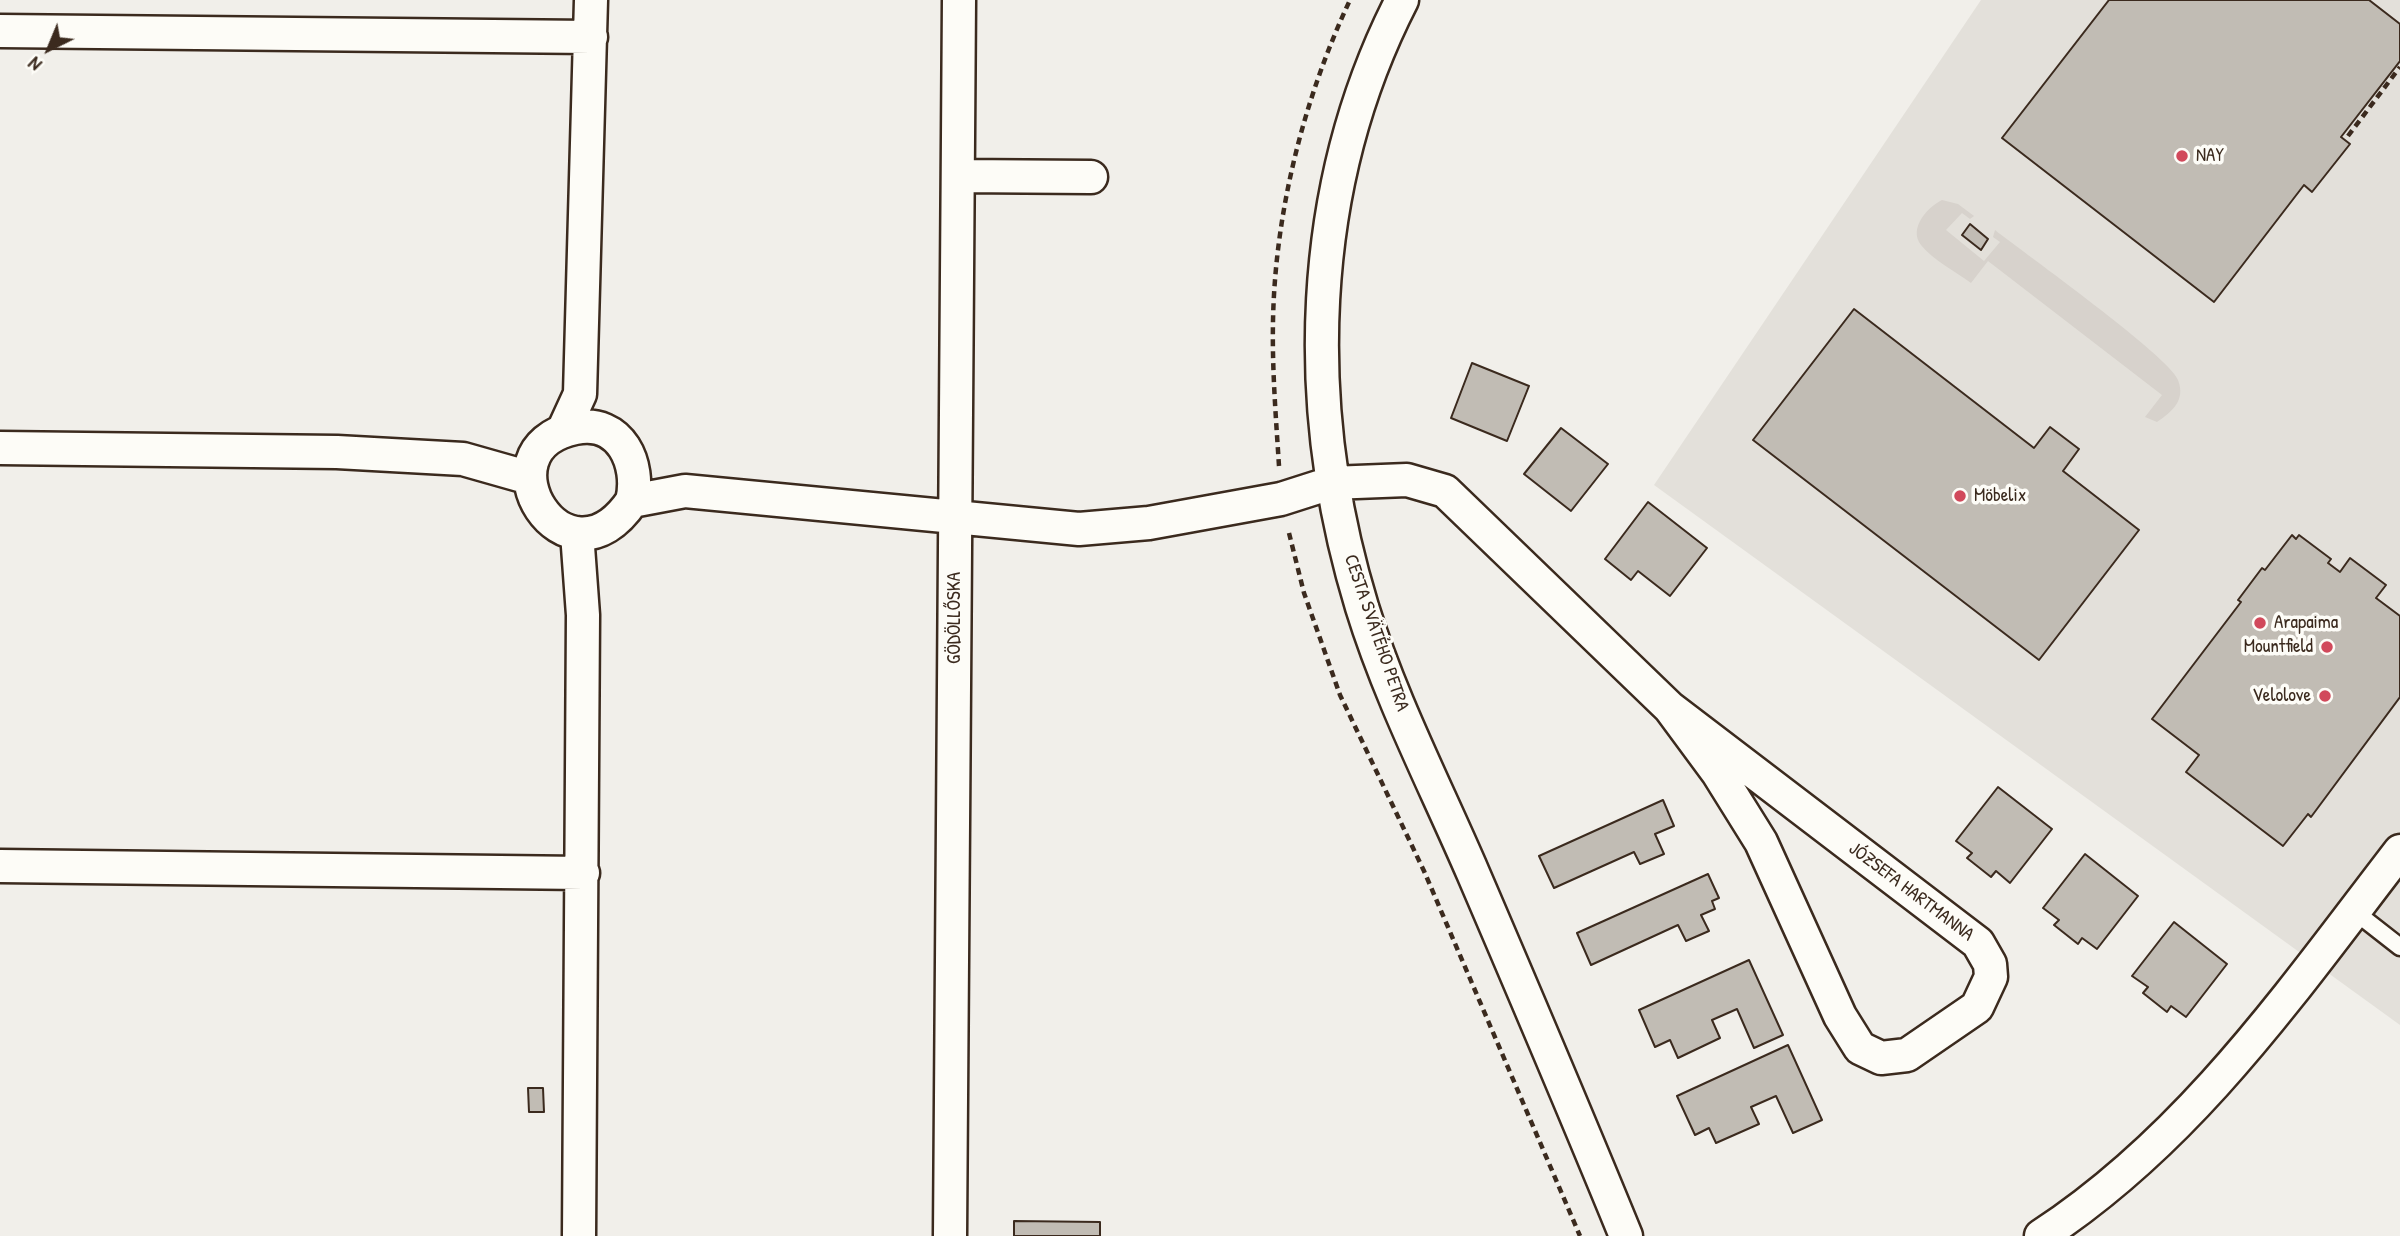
<!DOCTYPE html>
<meta charset="utf-8">
<style>
body{margin:0}
#map{position:relative;width:2400px;height:1236px;overflow:hidden;background:#f1efea;font-family:"Patrick Hand",sans-serif}
canvas{display:block}
.north{position:absolute;left:14px;top:14px;width:70px;height:70px;-webkit-text-stroke:5px #fdfcf7;paint-order:stroke;rotate:223deg;font-size:19px;font-weight:700;line-height:28px;text-align:center;color:#3b2a1e}
.north::after{content:'';display:block;margin:auto;width:24px;height:32px;background:#3b2a1e;clip-path:polygon(50% 0,100% 100%,50% 72%,0 100%)}
</style>
<div id="map">
<canvas width="2400" height="1236"></canvas>
<div class="north">N</div>
</div>
<script>
const ctx = document.querySelector('canvas').getContext('2d');
ctx.lineJoin = 'round';
function paint(path, color) { ctx.fillStyle = color; ctx.fill(path, 'evenodd'); }
function strokePath(path, color, width, dash) { ctx.strokeStyle = color; ctx.lineWidth = width; ctx.lineCap = dash ? 'butt' : 'round'; ctx.setLineDash(dash || []); ctx.stroke(path); }
function drawText(font, color, halo, rows, align = 'center') {
  ctx.font = font + ' "Patrick Hand",sans-serif'; ctx.lineWidth = 7; ctx.setLineDash([]); ctx.textBaseline = 'middle'; ctx.strokeStyle = halo; ctx.fillStyle = color; for (const [text, x, y, turn = 0] of rows) {
    ctx.save(); ctx.translate(x, y); ctx.rotate((+turn || 0) * Math.PI / 180); ctx.textAlign = isNaN(turn) ? turn : align; if (halo) ctx.strokeText(text, 0, 0); ctx.fillText(text, 0, 0); ctx.restore();
  }
}
paint(new Path2D(`
 M1981,0H2400V1025L1654,485Z`), '#e3e0da');
paint(new Path2D(`
 M1942,200L1958,204L1974,216L1970,219L1962,213L1946,230L1984,261L2000,242L1993,237L1995,230C2024,253 2169,356 2178,380C2186,400 2172,412 2157,422L2145,417L2162,395L1988,261L1971,283C1956,272 1933,260 1921,245C1908,228 1928,207 1942,200Z`), '#d7d2cc');
const building = new Path2D(`
 M2109,0H2369L2400,24V61L2341,137L2350,144L2312,192L2304,185L2214,302L2002,138Z
 M1970,224L1988,239L1981,250L1962,235Z
 M1854,309L2034,448L2050,427L2079,449L2063,471L2139,530L2039,660L1753,440Z
 M1472,363L1529,386L1507,441L1451,418Z
 M1561,428L1608,464L1571,511L1524,474Z
 M1648,502L1707,548L1670,596L1638,571L1631,580L1605,559Z
 M2292,535L2296,539L2299,535L2331,559L2328,563L2340,572L2350,558L2386,585L2376,598L2400,616V697L2311,817L2308,814L2283,846L2186,772L2199,755L2152,719L2241,602L2238,600L2262,568L2265,570Z
 M1998,787L2052,829L2010,883L1996,871L1991,877L1967,858L1972,853L1956,841Z
 M1663,800L1674,826L1655,834L1664,854L1640,864L1634,852L1554,888L1539,856Z
 M2085,854L2138,896L2097,949L2082,938L2078,944L2054,925L2059,920L2043,908Z
 M1708,874L1719,898L1712,901L1715,909L1701,915L1709,931L1686,941L1678,925L1591,965L1577,933Z
 M2174,922L2227,964L2186,1017L2171,1006L2167,1012L2143,993L2148,987L2132,976Z
 M1749,960L1783,1035L1754,1048L1737,1009L1712,1020L1720,1038L1678,1058L1670,1040L1655,1047L1639,1010Z
 M1788,1045L1822,1120L1793,1133L1776,1096L1751,1107L1759,1124L1716,1143L1709,1128L1695,1135L1677,1096Z
 M528,1088H543L544,1112H529Z
 M1014,1221L1100,1222V1236H1014Z`);
paint(building, '#c1bcb4');
strokePath(building, '#3b2a1e', 2);
const lane = new Path2D(`
 M2354,911L2400,947`);
const street = new Path2D(`
 M1402,0C1306,187 1301,408 1362,607C1390,698 1435,785 1473,873C1525,994 1576,1114 1626,1236
 M0,31L591,37
 M959,176L1091,177
 M563,431L580,394L591,0
 M0,448L337,452L463,459L530,478
 M632,501C641,465 621,418 575,428C474,449 566,598 632,501L685,491L1079,529L1149,523L1281,499L1331,483L1407,480L1445,491L1670,708L1718,773L1761,842L1840,1016L1860,1048L1881,1058L1907,1055L1977,1007L1991,977L1990,964L1978,943L1670,708
 M577,533L583,615L579,1236
 M0,866L583,873
 M950,1236L959,0
 M2041,1236C2191,1138 2292,991 2400,851`);
strokePath(lane, '#3b2a1e', 21);
strokePath(street, '#3b2a1e', 37);
strokePath(new Path2D(`
 M2348,136L2400,67
 M1279,466C1276,418 1272,370 1273,321C1275,212 1304,98 1350,0
 M1289,533L1304,593L1340,695L1424,871L1580,1236`), '#3b2a1e', 4.5, [7, 5]);
strokePath(lane, '#fdfcf7', 16);
strokePath(street, '#fdfcf7', 32);
for (const [x, y, r, color] of [
 [2182,156,7,"#d1495b"],
 [1960,496,7,"#d1495b"],
 [2260,623,7,"#d1495b"],
 [2327,647,7,"#d1495b"],
 [2325,696,7,"#d1495b"]
]) { const dot = new Path2D(); dot.arc(x, y, r, 0, 2 * Math.PI); ctx.fillStyle = color; ctx.fill(dot); strokePath(dot, '#fdfcf7', 2.5); }
drawText('19px', '#3b2a1e', '#fdfcf7', [
 ["NAY",2196,156],
 ["Möbelix",1974,496],
 ["Arapaima",2274,623],
 ["Mountfield",2313,647,"right"],
 ["Velolove",2311,696,"right"]
], 'left');
drawText('19px', '#3b2a1e', '#fdfcf7', [
 ["GÖDÖLLŐSKA",955,618,-90],
 ["CESTA SVÄTÉHO PETRA",1376,633,71],
 ["JÓZSEFA HARTMANNA",1911,892,37]
]);
</script>
